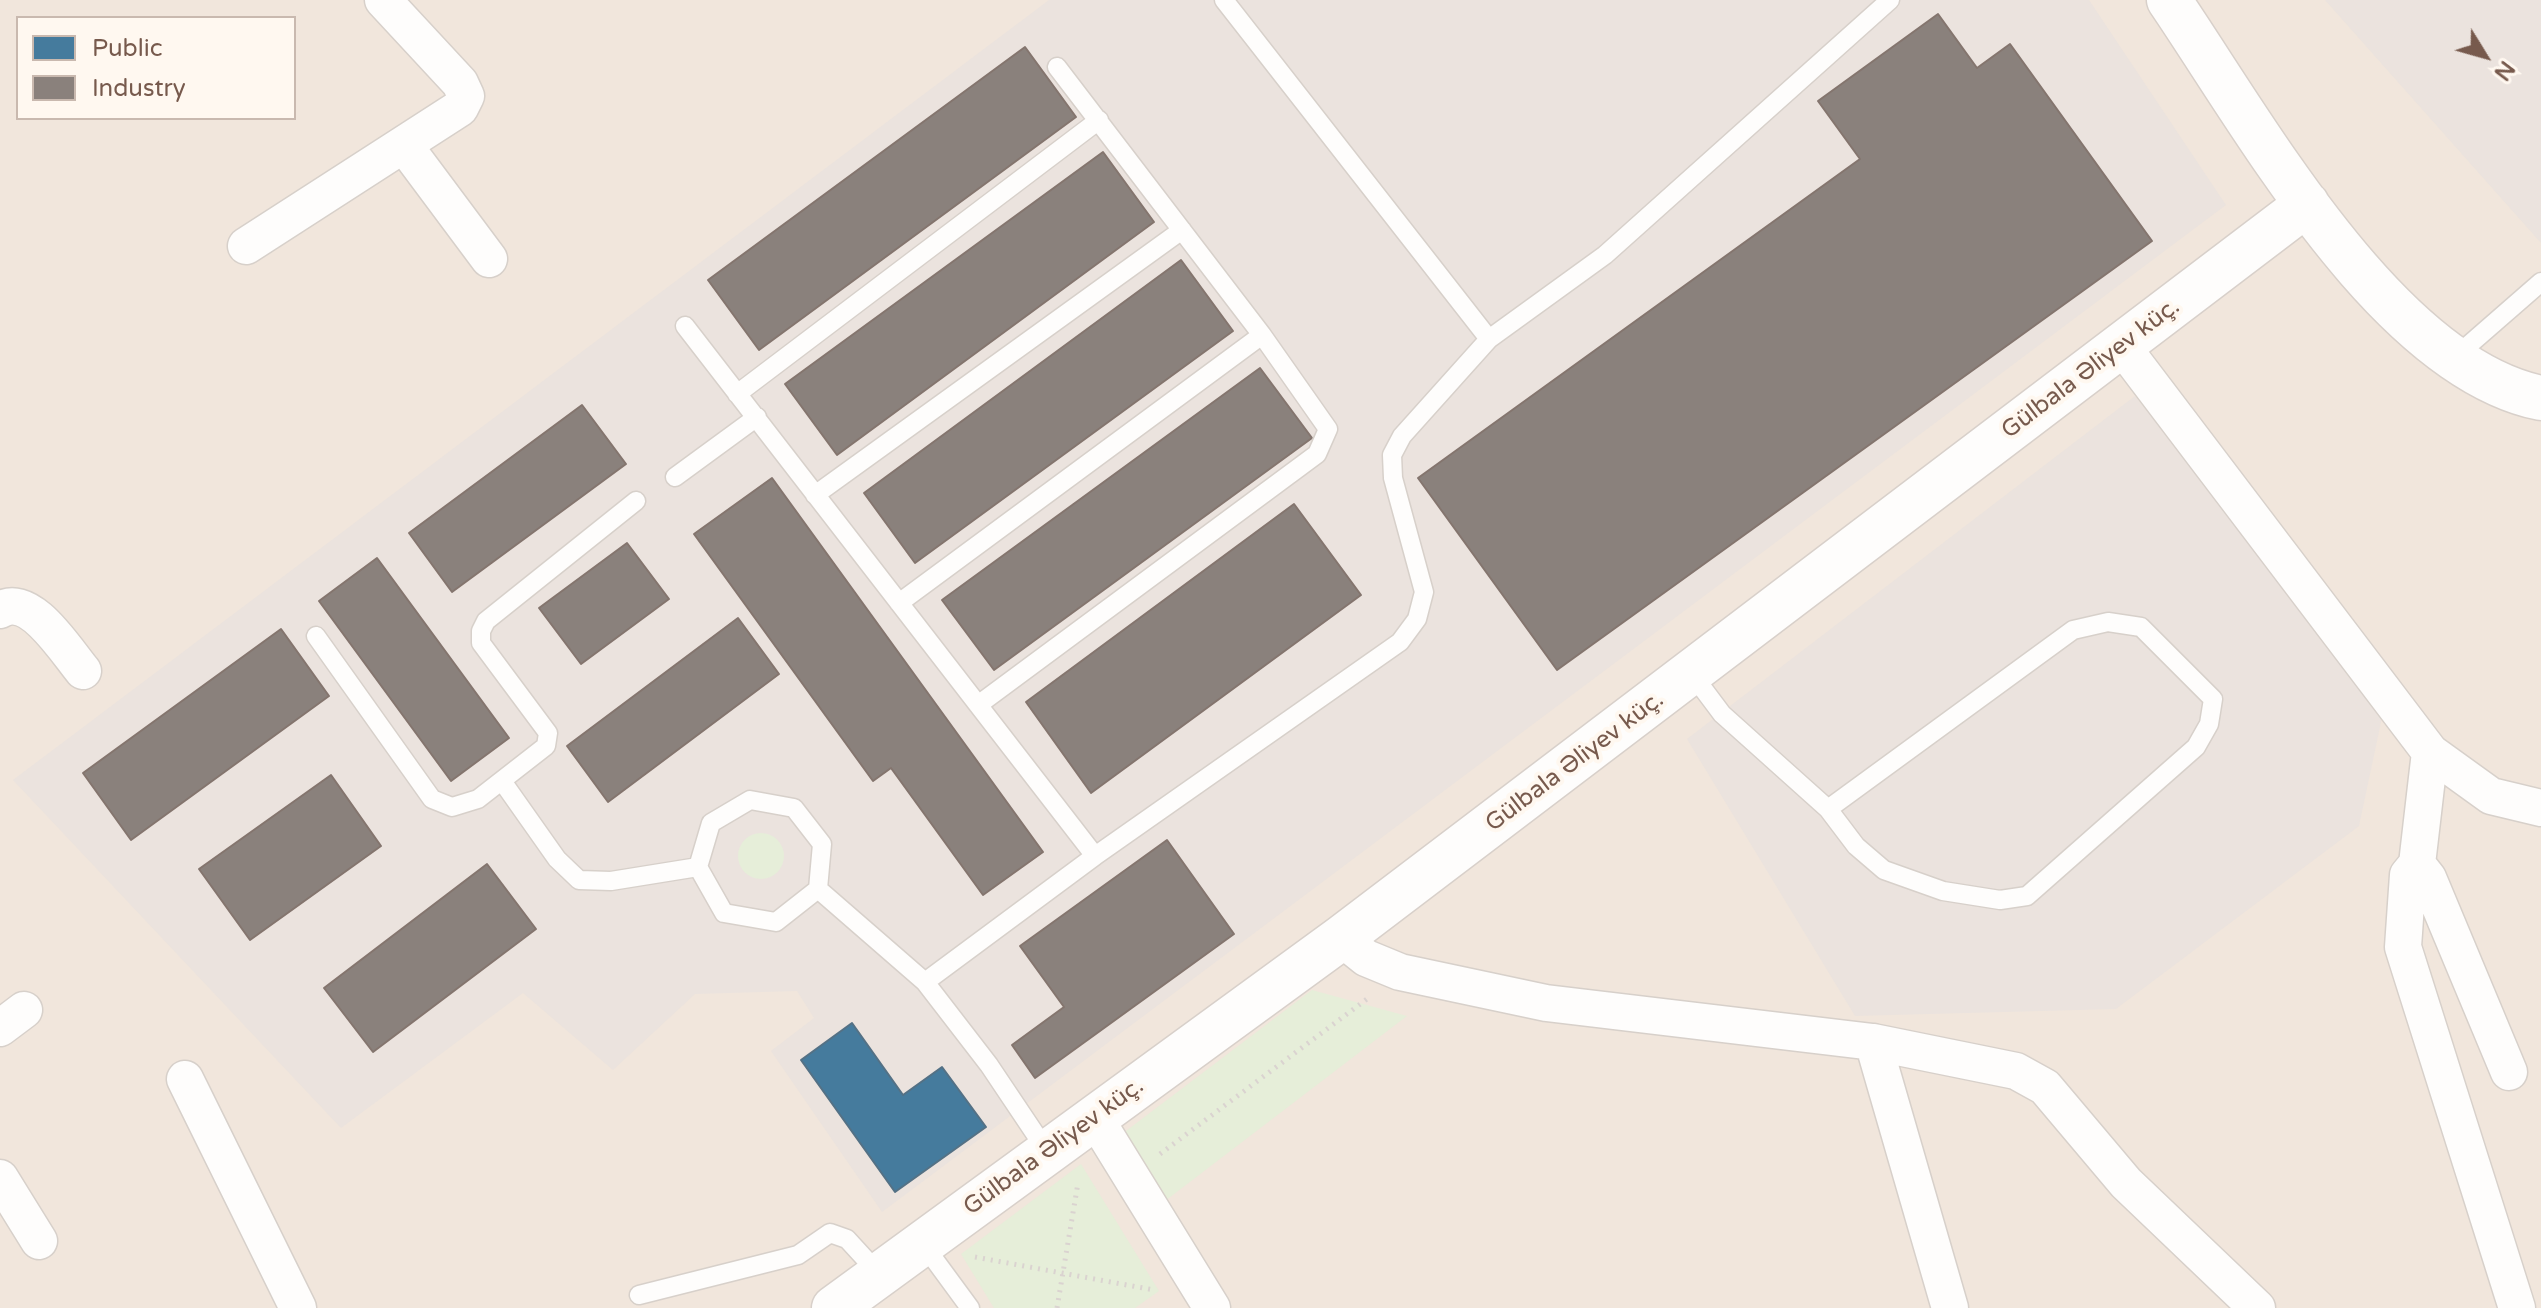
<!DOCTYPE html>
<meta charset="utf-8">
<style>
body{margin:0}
#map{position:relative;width:2541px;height:1308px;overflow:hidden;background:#f8f3ee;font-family:"Varela Round",sans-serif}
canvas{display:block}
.legend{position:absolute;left:16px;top:16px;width:280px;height:104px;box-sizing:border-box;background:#fff8f0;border:2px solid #c9b9af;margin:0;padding:10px 14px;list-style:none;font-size:24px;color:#775a4d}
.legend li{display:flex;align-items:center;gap:16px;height:40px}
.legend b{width:40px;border:2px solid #c9b9af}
.north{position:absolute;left:2445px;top:16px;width:80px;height:80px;-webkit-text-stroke:6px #fff8f0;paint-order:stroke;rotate:127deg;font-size:22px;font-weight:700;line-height:32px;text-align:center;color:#775a4d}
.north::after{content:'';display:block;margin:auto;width:28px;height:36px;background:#775a4d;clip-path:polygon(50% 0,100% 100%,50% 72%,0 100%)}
</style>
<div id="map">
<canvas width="2541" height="1308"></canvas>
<ul class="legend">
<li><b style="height:22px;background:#457b9d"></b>Public</li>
<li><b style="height:22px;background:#8a817c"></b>Industry</li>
</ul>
<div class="north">N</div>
</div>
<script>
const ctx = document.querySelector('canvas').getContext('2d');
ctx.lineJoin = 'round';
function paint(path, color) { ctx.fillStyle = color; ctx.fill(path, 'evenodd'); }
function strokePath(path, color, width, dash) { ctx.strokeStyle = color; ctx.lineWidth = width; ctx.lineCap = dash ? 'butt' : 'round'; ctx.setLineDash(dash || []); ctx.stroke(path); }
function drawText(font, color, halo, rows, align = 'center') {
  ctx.font = font + ' "Varela Round",sans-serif'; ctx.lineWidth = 8; ctx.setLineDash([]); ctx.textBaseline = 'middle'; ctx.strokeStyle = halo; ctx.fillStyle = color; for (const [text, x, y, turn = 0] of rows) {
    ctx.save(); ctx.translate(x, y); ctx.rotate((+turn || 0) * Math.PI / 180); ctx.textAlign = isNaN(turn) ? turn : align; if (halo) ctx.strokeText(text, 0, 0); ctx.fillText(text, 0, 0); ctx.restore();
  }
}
paint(new Path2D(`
 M0,0H2541V1308H0ZM18,18H294V118H18Z`), '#f1e6dc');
paint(new Path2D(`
 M1049,0H2089L2226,205L882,1212L771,1051L814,1018L797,991L695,994L613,1070L523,993L341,1128L13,780Z
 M2325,0H2541V243Z
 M2135,396L2384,708L2359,826L2116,1009L1855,1016L1687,739Z`), '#ebe3de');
paint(new Path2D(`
 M738 856a23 23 0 1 1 46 0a23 23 0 1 1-46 0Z
 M1312,990L1407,1016L1165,1201L1122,1134Z
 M1081,1164L1159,1291L1135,1308H994L961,1254Z`), '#e6eed9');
const public = new Path2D(`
 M852,1023L903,1095L942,1067L986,1127L895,1192L801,1060Z`);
paint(public, '#457b9d');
strokePath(public, '#547185', 2);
const industry = new Path2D(`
 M1938,14L1977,68L2010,44L2152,241L1557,670L1418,478L1860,159L1818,101Z
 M1025,47L1076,117L759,350L708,280Z
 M1103,152L1154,222L837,455L785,384Z
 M1181,260L1233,331L915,563L864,493Z
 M1260,368L1312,438L994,670L942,600Z
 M582,405L626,464L452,592L409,533Z
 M772,478L1043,852L983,895L891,768L873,781L694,534Z
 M1294,504L1361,595L1091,793L1026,702Z
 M627,543L669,599L581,664L539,608Z
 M377,558L509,738L451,781L319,601Z
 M738,618L779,674L608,802L567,746Z
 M281,629L329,696L131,840L83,773Z
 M331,775L381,846L250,940L199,869Z
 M1167,840L1234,934L1035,1078L1012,1045L1064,1007L1020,946Z
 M487,864L536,929L373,1052L324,988Z`);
paint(industry, '#8a817c');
strokePath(industry, '#84756e', 2);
const lane = new Path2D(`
 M1224,0L1489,339
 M685,326L1095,856
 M2455,357L2541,282
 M737,394L1099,120
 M675,477L757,417
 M815,495L1182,230
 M899,603L1262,335
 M316,636L432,799L452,807L478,799L546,746L548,733L481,643V631L486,621L636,501
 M1692,674L1722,714L1828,809L1856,846L1884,870L1943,891L2000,900L2027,896L2196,747L2209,724L2213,699L2141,627L2108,622L2073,630L1828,809
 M978,705L1317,454L1328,429L1262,335L1057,67
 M502,781L557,859L579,880L611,881L698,867
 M750,800L794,808L822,844L818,889L776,922L724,913L698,867L711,823Z
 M818,889L925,982
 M1048,1153L989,1065L925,982L1095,856L1400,642L1417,619L1424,592L1393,478L1392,455L1402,436L1489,339L1605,255L1890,0
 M923,1244L970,1308
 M639,1295L798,1255L830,1233L847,1239L880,1275`);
const street = new Path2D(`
 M404,145L489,259
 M246,246L460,108L466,96L460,83L383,0
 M2121,345L2430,752L2491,796L2541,808
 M0,610C30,591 66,651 83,671
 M2430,752L2417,864L2428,878L2509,1072
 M2417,864L2408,875L2403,947L2517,1308
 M1341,938L1366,958L1400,972L1546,1003L1873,1042L2016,1071L2045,1087L2126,1183L2257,1308
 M0,1028L24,1010
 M1873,1042L1950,1308
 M185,1079L298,1308
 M1095,1118L1212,1308
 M0,1178L39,1241`);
const secondary = new Path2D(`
 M2169,0C2253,123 2387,367 2541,398
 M834,1308L1341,938L2307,204`);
strokePath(lane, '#d7d0ca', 21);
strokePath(street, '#d7d0ca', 39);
strokePath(secondary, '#d8d0ca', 47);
strokePath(new Path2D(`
 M1160,1154L1367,999
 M975,1257L1154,1290
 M1057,1308L1078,1183`), '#dad3d0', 5, [2, 6]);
strokePath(lane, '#fefdfc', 18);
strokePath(street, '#fefdfc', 36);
strokePath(secondary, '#fefdfc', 44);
drawText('24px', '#775a4d', '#fff8f0', [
 ["Gülbala Əliyev küç.",2091,369,-37],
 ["Gülbala Əliyev küç.",1575,762,-37],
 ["Gülbala Əliyev küç.",1054,1147,-36]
]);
</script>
